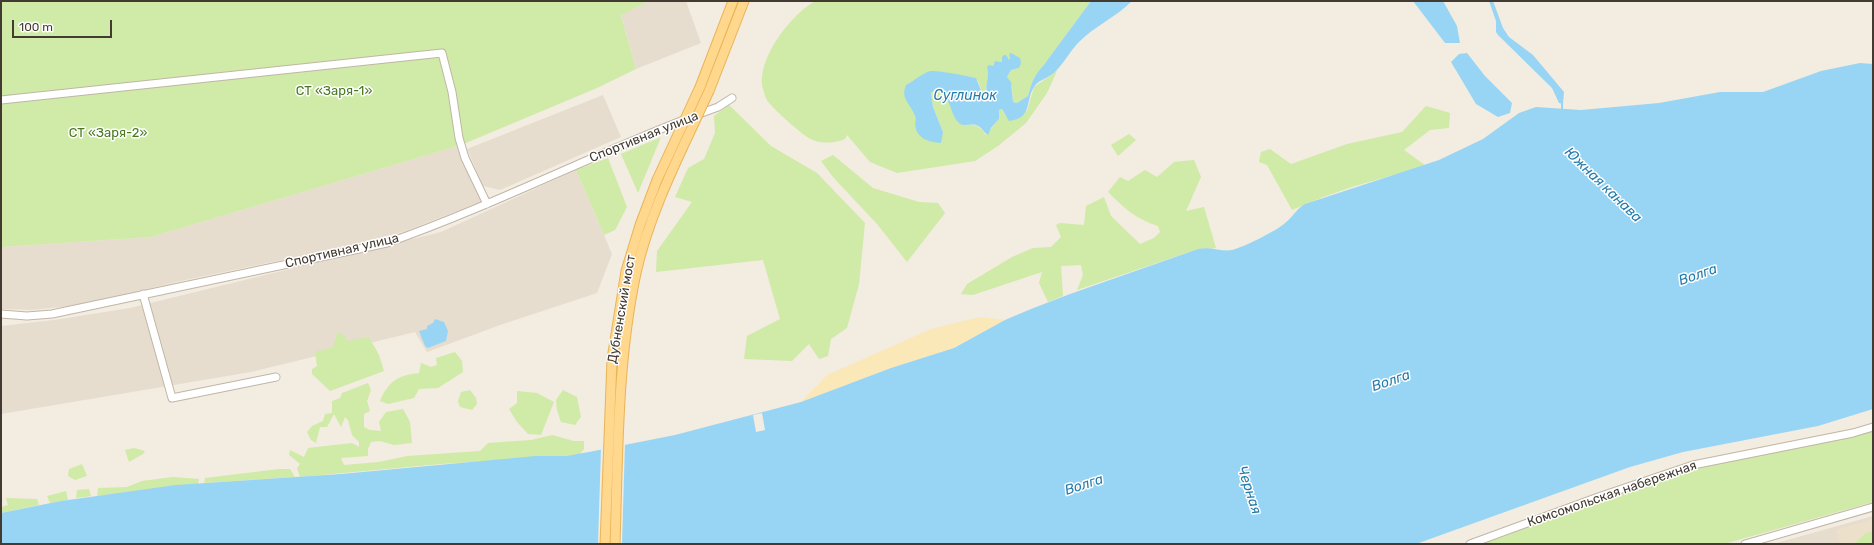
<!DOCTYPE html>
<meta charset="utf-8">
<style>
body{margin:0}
#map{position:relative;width:1874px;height:545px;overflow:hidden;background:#f2ece1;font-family:Rubik,sans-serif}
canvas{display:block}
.frame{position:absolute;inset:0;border:2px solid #433b32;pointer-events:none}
.scale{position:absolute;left:12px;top:20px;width:100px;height:18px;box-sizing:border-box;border:2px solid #433b32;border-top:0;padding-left:5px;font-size:12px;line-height:14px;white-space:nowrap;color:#433b32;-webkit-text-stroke:3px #fff;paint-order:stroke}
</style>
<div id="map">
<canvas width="1874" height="545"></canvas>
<div class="frame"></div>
<div class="scale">100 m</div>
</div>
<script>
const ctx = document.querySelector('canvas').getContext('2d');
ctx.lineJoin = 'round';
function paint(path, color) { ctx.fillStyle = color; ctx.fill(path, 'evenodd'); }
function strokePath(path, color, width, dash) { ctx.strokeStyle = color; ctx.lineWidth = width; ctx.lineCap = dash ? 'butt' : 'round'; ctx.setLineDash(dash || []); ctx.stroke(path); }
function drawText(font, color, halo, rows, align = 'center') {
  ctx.font = font + ' Rubik,sans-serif'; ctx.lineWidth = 3; ctx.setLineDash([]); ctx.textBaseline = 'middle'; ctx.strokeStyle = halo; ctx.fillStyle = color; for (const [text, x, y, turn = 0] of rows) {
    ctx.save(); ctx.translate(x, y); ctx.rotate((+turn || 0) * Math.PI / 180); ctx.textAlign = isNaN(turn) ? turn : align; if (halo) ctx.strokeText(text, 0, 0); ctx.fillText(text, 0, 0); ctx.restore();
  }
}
paint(new Path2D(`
 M649,1H686L701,43L636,69L621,14Z
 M603,95L621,137L500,190L483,186L467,149Z
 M461,145L483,201L403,232L334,249L181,281L79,305L32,310L1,309V247L151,237Z
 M576,170L612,254L597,293L500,325L427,352L415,332L251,372L1,414V326L54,320L130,308L441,232Z
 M1873,516V544H1773Z`), '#e6ddcf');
paint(new Path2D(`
 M1873,519V544H1840L1836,530Z`), '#ece0ca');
paint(new Path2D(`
 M1,1H649L621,15L636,69L597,88L461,145L151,237L1,247Z
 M815,1H1091L1043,66C1033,77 1032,82 1028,96L1017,103L1013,102L1012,87L1007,77L1011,70L1019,68L1015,55H1012L1008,60L1006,58L1002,62L995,61L993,66L987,67C990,82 983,83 989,100L988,101L985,100L978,81L973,77L930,71L906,85L915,116V127L943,132L933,107L931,93L936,89L943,92L963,125C975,124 979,125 986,135L999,119V110L1002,109L1005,115L1027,111L1034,87L1057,71L1047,93L1026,123L998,146L975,161L897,173L870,162L847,135L845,139C837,143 822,144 813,140C805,138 771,107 767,100C765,97 764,92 763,89C756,59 791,15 815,1Z
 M729,105L771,146L817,173L865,223L859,284L847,328L831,339L828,356L819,359L809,344L792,361L744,359L747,336L780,319L763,260L656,272L657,251L692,202L675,197L688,168L704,159L715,133L714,116Z
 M1426,106L1450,113L1449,128L1430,130L1404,150L1425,165C1402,173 1378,179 1355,186C1333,193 1312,201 1292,210L1267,165L1259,162L1261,152L1270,149L1291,164L1347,144L1402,132Z
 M1129,134L1136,140L1118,156L1111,145Z
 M661,137L638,193L621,154Z
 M833,155L873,188L919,202L938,203L945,213L907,262L877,224L833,177L821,161Z
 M608,158L627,207L615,230L604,235L576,170Z
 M1194,160L1201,177L1186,211L1204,207L1216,248L1198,249L1077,290L1083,275L1081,265L1061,266L1063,296L1048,302L1039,283L1042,272L973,295L961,294L967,284L1012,257L1033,248L1051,247L1061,237L1056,225L1060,223L1084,225L1086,206L1104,197L1111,216L1140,244L1154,238L1160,232L1158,226C1136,219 1124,208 1108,192L1120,177L1128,181L1145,170L1157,177L1174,162Z
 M338,332L346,336L345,341L369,337L379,355L384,371L330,391L312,374V369L317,366L315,352L333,347Z
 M455,352L462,361L463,372L438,388L419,389L414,398L388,404L380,401C388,382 398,375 419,373L421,363L431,367L437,365L436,358Z
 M368,383L371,390L367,401L370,411L364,414V427L370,430L381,431L379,422L386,412L403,409L410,422L412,443L394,445L380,441L371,442L368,449V456L341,458L344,465L379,462L407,456L480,451L488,443L531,440L552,435L574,441H584V449L580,454L566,456L441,464L300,477L297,468L300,464L289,455L290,450L304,457L308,448L352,443L359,447V442L352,435L348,420L345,417L341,427L334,414L327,427H320L316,443L311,440L307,432L312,426L323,421L325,414L332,413V401L340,398L342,393Z
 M470,390L476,398L477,404L472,410L460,407L458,401L461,392Z
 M563,390L577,397L581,417L575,425L561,422L557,410L556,400Z
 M517,391L537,393L554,402L541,435L528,434L517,422L509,409L517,403Z
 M1873,429V502L1724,544H1473L1689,467Z
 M134,448L145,451L143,454L129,462L125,450Z
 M82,464L87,476L75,480L68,476L69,469Z
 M279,469H290L295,477L204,483L205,478Z
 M173,477L199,479L198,484L97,496L98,488L127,487L142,481Z
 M89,489L91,496L76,498L77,490Z
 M66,491L68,500L50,503L47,496Z
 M6,498L37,499L39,505L1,513V507L8,505Z
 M1873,531V544H1854L1866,533Z`), '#d0eaa7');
paint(new Path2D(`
 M980,317L1005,320L954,348L891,368L801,402L827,375L931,329Z`), '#fae8b9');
paint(new Path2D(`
 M1091,1H1132C1116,17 1095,26 1079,42C1070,51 1064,63 1056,71C1050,78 1039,79 1034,87C1025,101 1033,118 1009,121L1002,109L999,110V119L991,128L988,135C983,132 982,127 976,125C970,123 963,128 958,122C949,112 951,94 936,89L931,93L933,107L943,132L941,143C929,142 917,139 915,125C915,123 916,119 915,116C911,104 900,99 906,85C912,82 925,72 930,71C936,70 970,76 976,78L985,100L988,101L989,100C983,83 990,82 987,67L989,65L993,66L995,61L1002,62V57L1004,55H1006L1009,60L1010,57L1009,54L1011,53L1020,58L1021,63L1019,68L1011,70L1007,77L1011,82L1013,102L1017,103L1028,96C1032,82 1033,77 1043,66Z
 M1413,1H1443L1457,26L1460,43H1445Z
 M1489,1H1493L1503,28L1509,37L1533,55L1564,92L1563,104L1559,103L1552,88L1498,35L1496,32V21Z
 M1467,53L1485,76L1512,103L1510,113L1498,117L1476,104L1451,62L1459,54Z
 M1860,63L1873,64V409L1818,426L1683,452L1630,467L1416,544H1V513L61,501L176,485L341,474L536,456H566L589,452L675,435L801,402L891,368L954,348L1005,320L1031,309L1070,294L1198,249C1212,246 1221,252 1232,250C1242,248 1278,230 1285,223C1293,217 1296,209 1305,204L1439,160L1483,139L1519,113L1536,107L1581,110L1659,103L1720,92H1763L1821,71Z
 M435,319L444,322L448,331L446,341L428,348L425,346L419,331L427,329V326L433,323Z`), '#98d5f4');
paint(new Path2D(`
 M762,413L765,430L756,432L753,415Z
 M625,443L622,544H598L601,448Z`), '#f2ece1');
strokePath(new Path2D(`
 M1562,103V112`), '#98d5f4', 2);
const minor = new Path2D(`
 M1,100L442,53L452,92L459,138L465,158L487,204
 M696,115L718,107L732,98
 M143,294L172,398L276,377
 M1,314L27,316L52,314L387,243C489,207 586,158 686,119
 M1470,544L1601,496L1693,465L1853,433L1873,427
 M1745,544L1873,507`);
const major = new Path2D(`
 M700,87L733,1
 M709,91L744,1`);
strokePath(minor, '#c0b6a7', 9);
strokePath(major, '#eab457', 11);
strokePath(minor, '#fff', 7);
strokePath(major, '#ffd78d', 9);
const majorBridge = new Path2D(`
 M605,544L612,359L626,271L640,225L657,180L700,87
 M615,544C618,454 617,362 636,273C650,210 682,150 709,91`);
strokePath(majorBridge, '#eab457', 11, []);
strokePath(majorBridge, '#ffd78d', 9);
drawText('13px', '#497823', '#fff', [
 ["СТ «Заря-1»",334,91],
 ["СТ «Заря-2»",108,133]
]);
drawText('13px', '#433b32', '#fff', [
 ["Спортивная улица",644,137,-22],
 ["Спортивная улица",342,251,-13],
 ["Дубненский мост",622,309,-80],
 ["Комсомольская набережная",1612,494,-19]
]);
drawText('italic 14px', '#257cac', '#fff', [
 ["Суглинок",965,96],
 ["Южная канава",1603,185,44],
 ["Волга",1698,275,-19],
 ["Волга",1391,381,-19],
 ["Волга",1084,485,-18],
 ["Черная",1249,490,72]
]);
</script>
